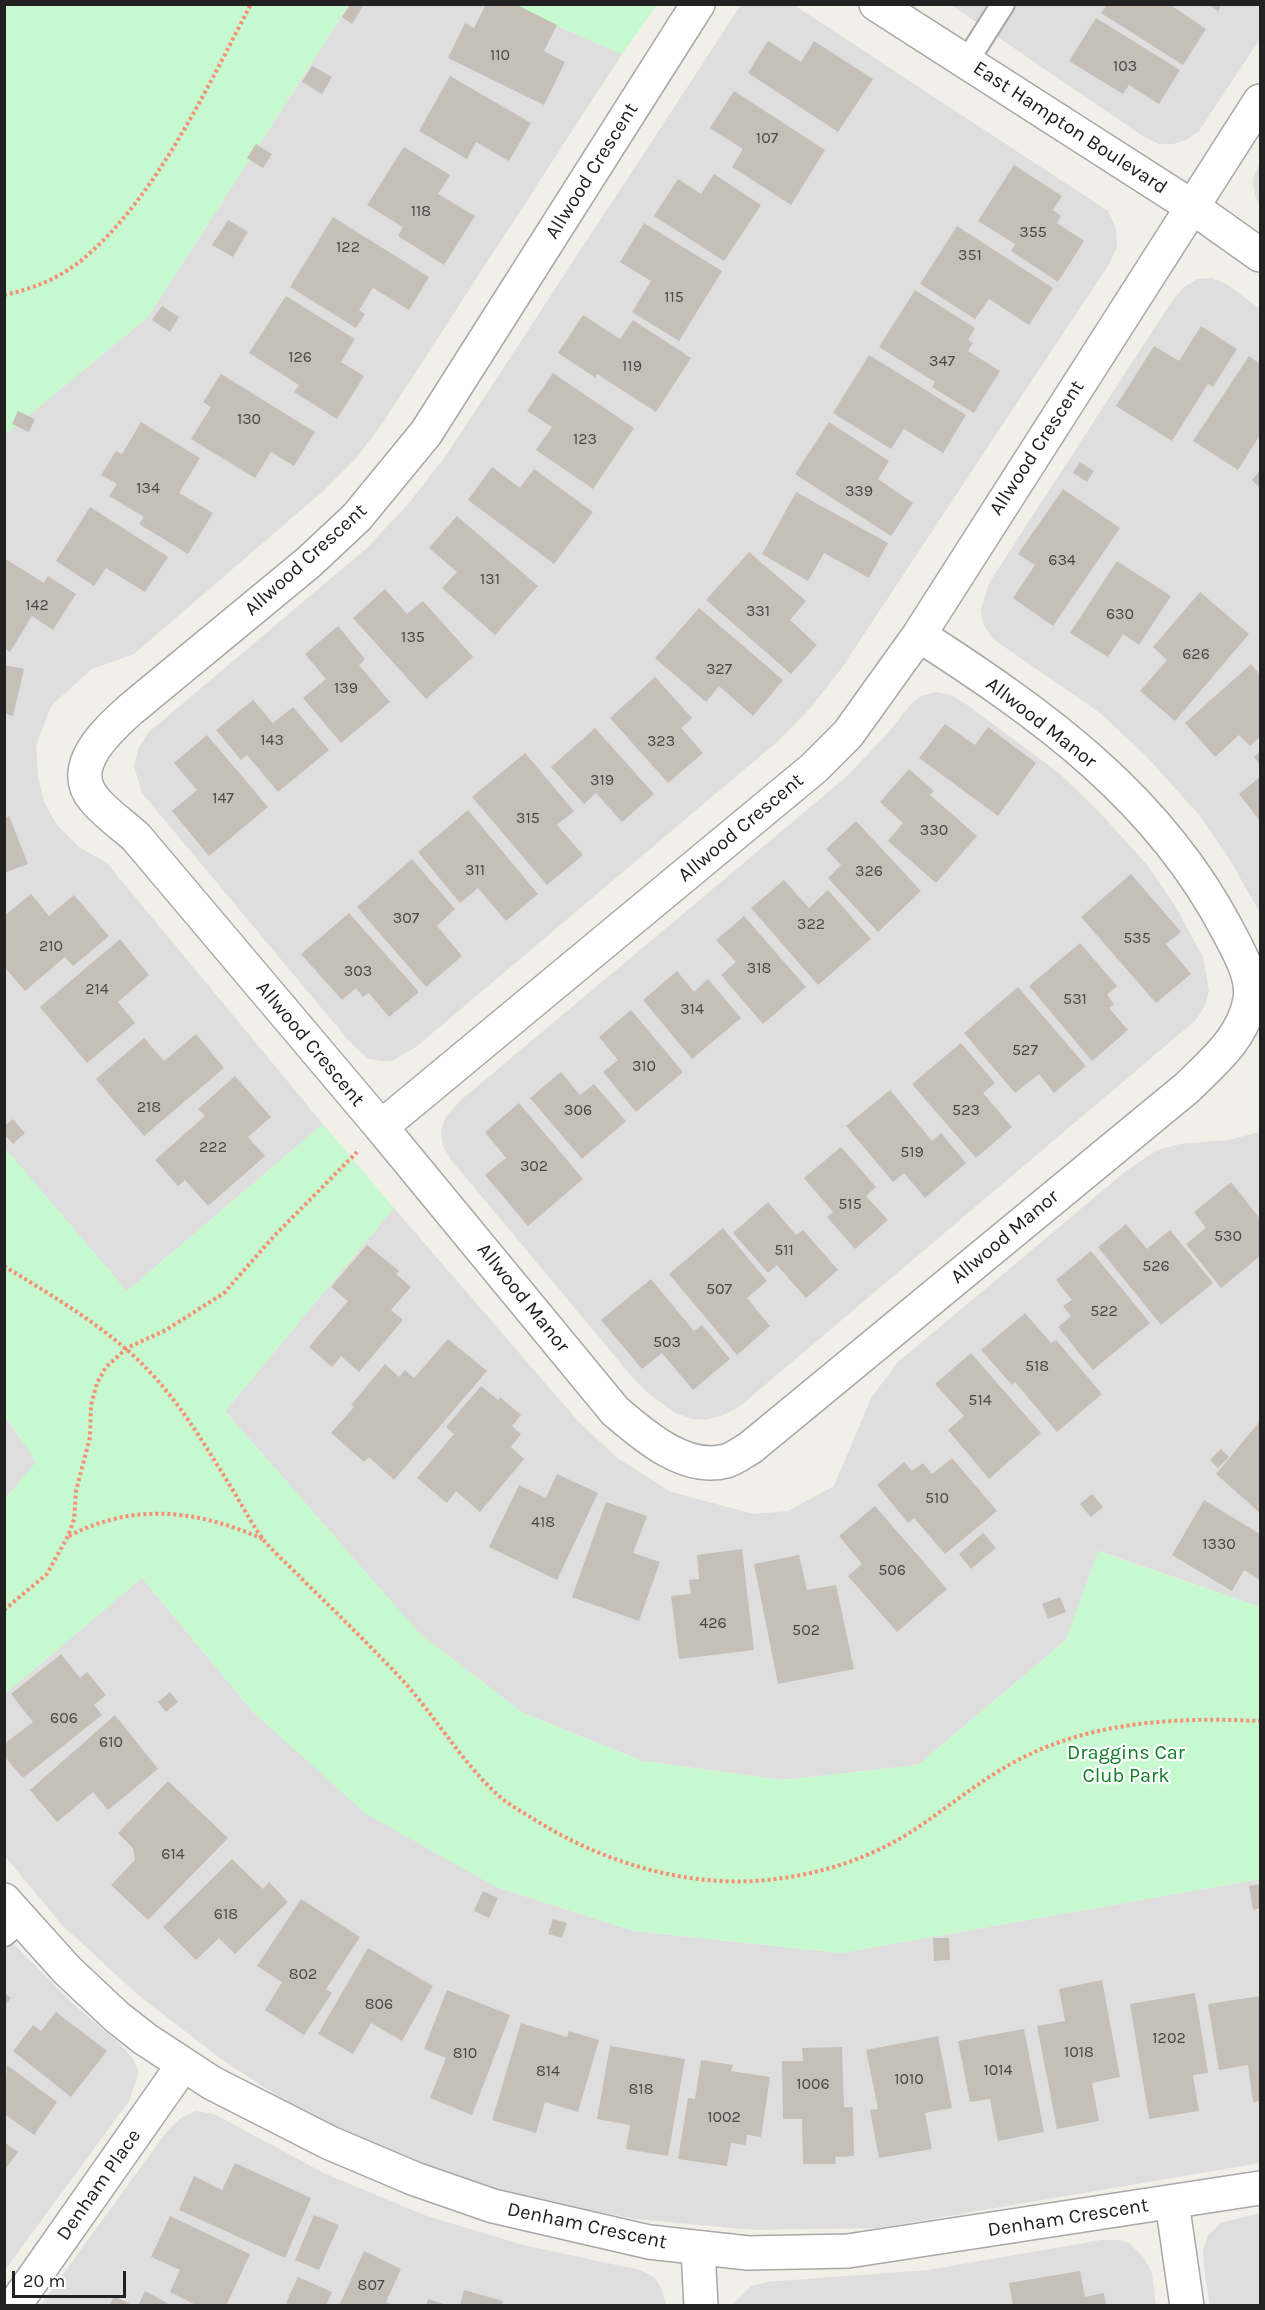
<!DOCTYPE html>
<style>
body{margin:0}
#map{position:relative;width:1265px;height:2310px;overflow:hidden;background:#f1efe8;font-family:Karla,sans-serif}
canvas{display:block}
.frame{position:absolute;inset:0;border:6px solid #212121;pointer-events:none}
.scale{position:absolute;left:12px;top:2271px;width:114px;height:27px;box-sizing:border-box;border:3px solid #212121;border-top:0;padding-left:8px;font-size:18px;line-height:21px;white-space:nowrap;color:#212121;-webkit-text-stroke:4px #fff;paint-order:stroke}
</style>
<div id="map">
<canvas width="1265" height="2310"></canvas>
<div class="frame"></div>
<div class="scale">20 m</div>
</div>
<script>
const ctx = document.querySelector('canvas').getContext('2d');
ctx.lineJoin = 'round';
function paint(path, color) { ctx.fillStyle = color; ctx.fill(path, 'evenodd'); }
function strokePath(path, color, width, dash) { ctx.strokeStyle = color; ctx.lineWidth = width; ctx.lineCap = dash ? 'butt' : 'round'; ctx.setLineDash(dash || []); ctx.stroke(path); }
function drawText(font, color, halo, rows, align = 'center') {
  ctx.font = font + ' Karla,sans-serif'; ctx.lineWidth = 4.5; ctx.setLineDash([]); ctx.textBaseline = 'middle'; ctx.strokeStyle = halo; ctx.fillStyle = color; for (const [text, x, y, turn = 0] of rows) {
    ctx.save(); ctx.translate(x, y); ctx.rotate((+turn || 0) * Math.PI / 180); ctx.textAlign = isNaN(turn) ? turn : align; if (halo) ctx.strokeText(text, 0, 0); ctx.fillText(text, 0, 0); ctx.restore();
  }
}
paint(new Path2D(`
 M349,5H508L622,54L384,421L358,456L322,492L134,654L92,669L51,706L36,746L38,777L44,802L57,825L79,847L107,863L323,1124L126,1292L5,1149L4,435L148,317Z
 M741,5H794L1108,211L1116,228L1117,247L1109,264L841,669L812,706L778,741L416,1047L390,1062L368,1059L349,1041L142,793L134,766L139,747L149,732L368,547L409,503L447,454Z
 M951,5H1260V39L1199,131L1186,140L1173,144H1159L1141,135Z
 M1260,162V206L1255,196L1253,184L1254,176Z
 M1212,278L1228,285L1260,309V913L1227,855L1200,816L1146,756L1100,713L993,639L983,624L981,609L989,583L1172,301L1184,287L1197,279Z
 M937,692L951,695L966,704L1059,773L1104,817L1149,867L1174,904L1203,957L1209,990L1205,1006L1196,1020L739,1407L723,1415L706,1420L692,1419L676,1413L650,1395L634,1379L451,1160L443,1146L441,1132L445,1118L461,1100L845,778L888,733L912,703L921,696Z
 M1260,1132V1607L1099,1551L1066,1640L918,1765L783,1780L642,1761L523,1713L419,1634L225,1411L394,1208L578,1421L616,1457L671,1492L754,1514L788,1511L834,1486L871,1398L898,1362L1126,1171L1157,1150L1180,1144L1228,1140Z
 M4,1415L37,1462L5,1499H4Z
 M142,1578L254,1713L496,1887L634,1931L841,1953L1260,1879V2163L878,2228L753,2230L636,2219L521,2197L411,2163L310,2117L221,2059L137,1994L62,1925L5,1856L4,1694Z
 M5,1935L72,2003L122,2046L133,2059L139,2072L129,2101L5,2270Z
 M196,2111L214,2114L324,2173L424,2215L523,2245L640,2270L655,2278L662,2290L666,2305L40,2306L167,2131L182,2117Z
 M1260,2213V2305H1210L1204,2267L1203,2250L1208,2235L1221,2223Z
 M1101,2240H1119L1129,2243L1144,2258L1152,2272L1156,2305L731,2306L751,2286L766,2282L928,2270Z`), '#dfdede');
paint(new Path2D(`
 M5,5H349L148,317L5,435Z
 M508,5H657L622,54Z
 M323,1124L394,1208L225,1411L420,1634L523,1713L642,1761L783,1780L918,1765L1066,1640L1098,1551L1260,1607V1879L841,1953L634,1931L496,1887L366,1814L254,1713L142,1578L5,1694V1499L36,1462L5,1415V1148L127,1291Z`), '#c7f9d1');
paint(new Path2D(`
 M486,4H515L557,25L544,51L565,62L544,105L448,58L465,23L474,28Z
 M1107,4H1173L1172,6L1206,29L1183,65L1101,13Z
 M1208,4H1222L1218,11Z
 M350,5L363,6L352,24L342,17Z
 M1096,18L1180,70L1159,104L1129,85L1123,94L1069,61Z
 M768,41L801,62L814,41L873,79L838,132L748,73Z
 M312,66L332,77L322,94L302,82Z
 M450,76L531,123L509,161L476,142L467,159L419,131Z
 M734,91L825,150L791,205L732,167L743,149L710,128Z
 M256,144L272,154L263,168L247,158Z
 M404,147L450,175L438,194L475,216L444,265L398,236L403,227L367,205Z
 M1014,165L1062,196L1053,210L1061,216L1057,223L1084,241L1058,282L1011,251L1015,244L978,221Z
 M714,174L761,205L724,261L654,216L678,179L701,194Z
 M333,217L429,277L409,310L373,288L359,310L365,314L356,328L290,287Z
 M228,220L248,232L233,257L212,245Z
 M644,223L722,271L679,341L632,312L651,281L620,262Z
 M957,226L1053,288L1029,325L989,299L975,319L920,284Z
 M915,290L975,328L968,340L973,343L968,351L1000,371L974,413L932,387L935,382L879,347Z
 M286,296L355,339L341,362L364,376L337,419L294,392L299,385L249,353Z
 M162,306L179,317L170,332L152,320Z
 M583,315L620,339L633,320L691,358L656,412L597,374L596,378L558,353Z
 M1201,326L1237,349L1213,387L1208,384L1172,441L1116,406L1154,346L1179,361Z
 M869,355L966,415L943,453L904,429L891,449L833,413Z
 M1249,356L1260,364V435L1238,470L1193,441Z
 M553,373L634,428L593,489L536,450L552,427L527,411Z
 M221,374L315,432L294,466L271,452L255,478L191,439L211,407L203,402Z
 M18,411L35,419L29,432L12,424Z
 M141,422L200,458L179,493L213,513L188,554L139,524L144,517L109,496L117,484L101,475L116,451L122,454Z
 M829,422L889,461L878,479L913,503L891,536L795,474Z
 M1080,462L1094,471L1087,482L1073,473Z
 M492,467L520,488L534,469L593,512L554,564L468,500Z
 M1260,471V488L1252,480Z
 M1063,489L1120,528L1053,626L1013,598L1035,565L1018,554Z
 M796,492L888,543L869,578L824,553L808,581L762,554Z
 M90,507L168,557L145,592L106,568L94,586L56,561Z
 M457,516L538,586L495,635L442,588L457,572L429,548Z
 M749,552L806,601L790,620L817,645L791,674L706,600Z
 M4,558L44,583L48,576L76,594L53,630L32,616L10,652L4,648Z
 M1117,561L1171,596L1139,645L1123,634L1108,657L1070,633Z
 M385,589L407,614L423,601L473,657L426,699L353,618Z
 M1200,592L1249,634L1175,721L1140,691L1167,660L1153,647Z
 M699,608L783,680L753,716L719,686L706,702L655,658Z
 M338,626L365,659L359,665L390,702L341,743L303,698L326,679L305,654Z
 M1251,664L1260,675V737L1250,746L1239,735L1215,757L1185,723Z
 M4,665L24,669L13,716L4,713Z
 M655,677L692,718L681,728L703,753L668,783L610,718Z
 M253,700L273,723L293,707L329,750L278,792L247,755L241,760L216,730Z
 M945,724L975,745L988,727L1036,763L998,816L919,758Z
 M595,728L654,794L622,822L596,793L584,804L551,767Z
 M207,735L268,807L209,856L172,811L197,790L174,763Z
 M1260,752V765L1254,757Z
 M525,753L574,811L557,825L583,855L547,885L472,797Z
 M909,769L934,791L930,795L977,836L936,883L888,841L903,823L880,802Z
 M1260,777V821L1239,794Z
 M468,810L538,894L506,921L478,888L460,903L418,852Z
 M9,816L28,864L4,873V818Z
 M856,821L921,891L878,932L828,878L841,865L826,849Z
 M412,859L455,909L437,926L462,956L426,987L357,907Z
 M1131,874L1181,932L1166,944L1191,974L1156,1003L1081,917Z
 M784,880L809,908L828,890L871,939L818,985L751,908Z
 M31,894L49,916L74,895L109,936L73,966L65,957L25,991L7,970L4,972V916Z
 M349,913L419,992L389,1017L369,993L363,997L356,988L342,1000L301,954Z
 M744,916L806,987L763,1024L721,975L736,962L716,940Z
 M120,939L149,975L118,1002L135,1023L87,1063L40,1007Z
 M1080,943L1117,986L1107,995L1114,1004L1109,1008L1128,1030L1092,1061L1029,986Z
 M677,971L694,992L708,979L741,1018L692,1059L643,1000Z
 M1018,987L1086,1066L1054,1093L1039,1074L1015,1093L964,1033Z
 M631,1010L683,1072L636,1112L603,1072L618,1060L599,1037Z
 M196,1034L224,1068L144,1136L96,1079L144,1038L164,1061Z
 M961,1043L995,1083L983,1093L1012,1127L976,1158L912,1084Z
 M561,1072L580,1095L594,1084L626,1121L582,1159L530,1098Z
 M235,1076L271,1117L248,1137L265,1156L208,1206L185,1180L178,1186L155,1160L205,1116L198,1109Z
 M890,1090L932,1141L941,1133L966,1163L925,1198L904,1173L893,1182L846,1126Z
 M519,1103L583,1179L528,1226L485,1175L506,1158L485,1132Z
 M13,1119L25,1133L13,1144L4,1134V1126Z
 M841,1147L876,1187L866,1196L888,1220L855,1249L827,1217L833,1212L804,1178Z
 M1231,1182L1260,1219V1256L1221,1288L1186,1244L1206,1228L1194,1212Z
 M768,1202L796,1235L803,1230L838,1270L806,1298L777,1265L768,1273L733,1233Z
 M1126,1224L1147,1249L1170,1230L1213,1283L1161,1325L1098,1247Z
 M723,1228L767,1281L747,1298L770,1326L737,1355L669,1274Z
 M367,1245L399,1271L396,1274L411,1287L391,1310L403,1320L359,1372L341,1356L332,1367L309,1347L348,1301L331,1287Z
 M1091,1251L1150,1323L1093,1370L1058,1327L1071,1316L1063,1306L1072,1300L1056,1280Z
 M651,1279L694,1331L702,1325L730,1359L693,1390L662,1353L642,1369L601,1320Z
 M1025,1313L1051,1343L1056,1340L1102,1394L1057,1432L1015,1382L1012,1385L981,1350Z
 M448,1339L487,1371L394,1480L369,1457L364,1462L331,1433L354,1407L351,1405L385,1364L399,1377L405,1370L414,1378Z
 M971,1353L1041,1433L989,1479L948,1430L964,1416L935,1384Z
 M481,1386L498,1400L500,1397L521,1415L512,1426L521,1434L511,1447L524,1459L480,1512L456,1491L447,1503L417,1478L454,1434L446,1427Z
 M1260,1421V1513L1216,1474Z
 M1221,1449L1229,1457L1218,1468L1210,1460Z
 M952,1458L997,1511L945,1554L914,1518L908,1523L877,1485L904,1462L912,1471L923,1463L932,1474Z
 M557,1474L598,1493L557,1580L489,1547L519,1485L546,1498Z
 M1092,1494L1103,1507L1091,1517L1080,1504Z
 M1204,1500L1260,1534V1580L1244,1570L1232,1591L1172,1555Z
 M606,1502L647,1516L633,1553L660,1562L639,1621L572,1597Z
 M875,1506L947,1589L897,1632L848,1576L862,1564L839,1536Z
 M983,1533L996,1548L971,1569L959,1554Z
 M742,1549L754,1650L679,1659L671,1596L691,1594L689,1580L699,1579L697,1555Z
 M799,1555L807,1590L836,1585L854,1669L778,1684L754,1564Z
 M1060,1597L1066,1612L1048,1619L1042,1604Z
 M61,1654L80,1678L87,1672L106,1695L94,1705L102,1715L23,1778L4,1756V1744L33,1722L11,1694Z
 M170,1692L178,1702L166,1712L158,1702Z
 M115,1715L158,1769L108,1810L93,1792L57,1822L30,1790Z
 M168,1781L228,1838L148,1920L111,1885L135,1860L133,1848L118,1833Z
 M232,1859L263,1889L269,1882L288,1902L235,1954L219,1938L196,1960L163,1927Z
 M1260,1884V1908L1253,1910L1249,1886Z
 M483,1891L498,1898L489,1918L474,1911Z
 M301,1899L360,1937L326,1989L332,1993L304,2035L265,2010L282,1982L257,1966Z
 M553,1919L567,1923L562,1938L548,1934Z
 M933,1938H949L950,1960L934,1961Z
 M368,1948L433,1986L402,2041L371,2023L353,2054L318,2034Z
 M1102,1980L1120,2077L1092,2083L1099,2121L1057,2129L1037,2026L1065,2021L1059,1989Z
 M447,1990L510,2015L472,2115L430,2098L446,2058L424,2049Z
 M4,1993L11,1998L4,2007Z
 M1195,1993L1208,2073L1193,2075L1199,2111L1149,2119L1130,2004Z
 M1260,1996V2101L1253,2102L1248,2065L1219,2070L1208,2004Z
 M56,2012L107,2051L71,2097L13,2051L33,2025L41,2031Z
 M521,2023L567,2037L569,2031L599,2040L578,2112L545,2102L536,2133L492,2120Z
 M1024,2029L1044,2132L998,2141L990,2099L970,2102L958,2041Z
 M938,2036L952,2108L925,2113L932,2149L879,2158L870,2110L878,2109L866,2050Z
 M610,2046L685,2059L668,2156L626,2149L630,2125L597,2119Z
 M842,2047L844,2107H853L854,2156L835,2157L836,2164H803L802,2119H783L782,2061H803L802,2048Z
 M701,2060L733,2065L731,2071L770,2077L761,2137L747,2135L746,2145L731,2143L727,2166L678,2159L688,2098L695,2099Z
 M7,2065L57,2102L34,2135L4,2114Z
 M4,2142L18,2152L4,2171Z
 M235,2163L311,2198L285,2258L179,2210L194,2176L222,2190Z
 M314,2215L339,2225L319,2270L295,2260Z
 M170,2216L250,2254L226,2306H198L170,2292L180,2270L151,2257Z
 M364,2251L401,2269L386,2302L395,2306H339Z
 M1080,2271L1085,2297L1104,2293L1106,2306H1013L1009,2283Z
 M298,2277L332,2292L326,2306H292L286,2303Z
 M464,2290L503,2301L502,2306H460Z
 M145,2291L173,2306H138Z
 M114,2296L134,2306H109Z
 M428,2299L447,2305V2306H426Z`), '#c6bfb7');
const service = new Path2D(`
 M967,61L1003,4
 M4,1935L21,1921`);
const minor = new Path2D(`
 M698,4L426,433L357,517L309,562L131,709C109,729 66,766 94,799C105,813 123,825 136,837L381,1127L814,768L848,734L919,635L1260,101
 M381,1127L615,1411C643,1435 685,1472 726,1461C734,1459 743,1452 750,1448L1188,1087C1214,1061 1243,1038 1250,1000C1254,977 1238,950 1228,931C1158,797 1043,715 919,635
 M4,1900L67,1970L117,2017L145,2039L212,2083L330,2143L415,2179L493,2206L649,2242L748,2253L848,2251L1260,2188
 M1172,2202L1187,2306
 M698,2249L701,2306
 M14,2306L183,2065`);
const tertiary = new Path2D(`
 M876,4L1191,206L1260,255`);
strokePath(service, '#a8a8a8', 26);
strokePath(minor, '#a8a8a8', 36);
strokePath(tertiary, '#a8a8a8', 36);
strokePath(new Path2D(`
 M4,295C33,289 60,278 83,259C156,198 207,88 251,4
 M4,1266C54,1297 108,1328 149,1371C183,1407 208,1450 234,1492C243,1507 252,1524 262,1538C275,1554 292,1568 306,1583C336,1612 365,1641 394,1671C432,1710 459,1760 499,1796C509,1805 521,1811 532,1818C596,1859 676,1885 753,1881C805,1878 856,1864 901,1838C941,1814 976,1782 1018,1760C1092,1721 1178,1717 1260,1721
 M69,1536C135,1502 197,1510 263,1539
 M4,1610L47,1574L68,1536L74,1519L76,1491L90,1437L91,1405L97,1383L106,1367L127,1348L166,1330L224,1293L275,1235L357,1152`), '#f79073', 4, [3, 3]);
strokePath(service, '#fff', 22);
strokePath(minor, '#fff', 33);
strokePath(tertiary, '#fff', 33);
drawText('16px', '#4a4846', null, [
 ["110",500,55],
 ["103",1125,66],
 ["107",767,138],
 ["118",421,211],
 ["355",1033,232],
 ["122",348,247],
 ["351",970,255],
 ["115",674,297],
 ["126",300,357],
 ["347",942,361],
 ["119",632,366],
 ["130",249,419],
 ["123",585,439],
 ["134",148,488],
 ["339",859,491],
 ["634",1062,560],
 ["131",490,579],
 ["142",37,605],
 ["331",758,611],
 ["630",1120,614],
 ["135",413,637],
 ["626",1196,654],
 ["327",719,669],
 ["139",346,688],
 ["143",272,740],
 ["323",661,741],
 ["319",602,780],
 ["147",223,798],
 ["315",528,818],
 ["330",934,830],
 ["311",475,870],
 ["326",869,871],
 ["307",406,918],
 ["322",811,924],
 ["535",1137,938],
 ["210",51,946],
 ["318",759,968],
 ["303",358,971],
 ["214",97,989],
 ["531",1075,999],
 ["314",692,1009],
 ["527",1025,1050],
 ["310",644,1066],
 ["218",149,1107],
 ["306",578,1110],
 ["523",966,1110],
 ["222",213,1147],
 ["519",912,1152],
 ["302",534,1166],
 ["515",850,1204],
 ["530",1228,1236],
 ["511",784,1250],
 ["526",1156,1266],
 ["507",719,1289],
 ["522",1104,1311],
 ["503",667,1342],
 ["518",1037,1366],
 ["514",980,1400],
 ["510",937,1498],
 ["418",543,1522],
 ["1330",1219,1544],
 ["506",892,1570],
 ["426",713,1623],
 ["502",806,1630],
 ["606",64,1718],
 ["610",111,1742],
 ["614",173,1854],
 ["618",226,1914],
 ["802",303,1974],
 ["806",379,2004],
 ["1202",1169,2038],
 ["1018",1079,2052],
 ["810",465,2053],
 ["1014",998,2070],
 ["814",548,2071],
 ["1010",909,2079],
 ["1006",813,2084],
 ["818",641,2089],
 ["1002",724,2117],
 ["807",371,2285]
]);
drawText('20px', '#212121', '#fff', [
 ["East Hampton Boulevard",1070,128,33],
 ["Allwood Crescent",592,171,-58],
 ["Allwood Crescent",1037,448,-57],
 ["Allwood Crescent",306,560,-42],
 ["Allwood Manor",1041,723,38],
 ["Allwood Crescent",741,828,-40],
 ["Allwood Crescent",310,1044,50],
 ["Allwood Manor",1005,1237,-40],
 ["Allwood Manor",523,1298,51],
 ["Denham Place",99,2185,-55],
 ["Denham Crescent",1068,2218,-9],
 ["Denham Crescent",587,2226,12]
]);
drawText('20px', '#0e7f26', '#fff', [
 ["Draggins Car",1126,1753],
 ["Club Park",1126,1776]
]);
</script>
